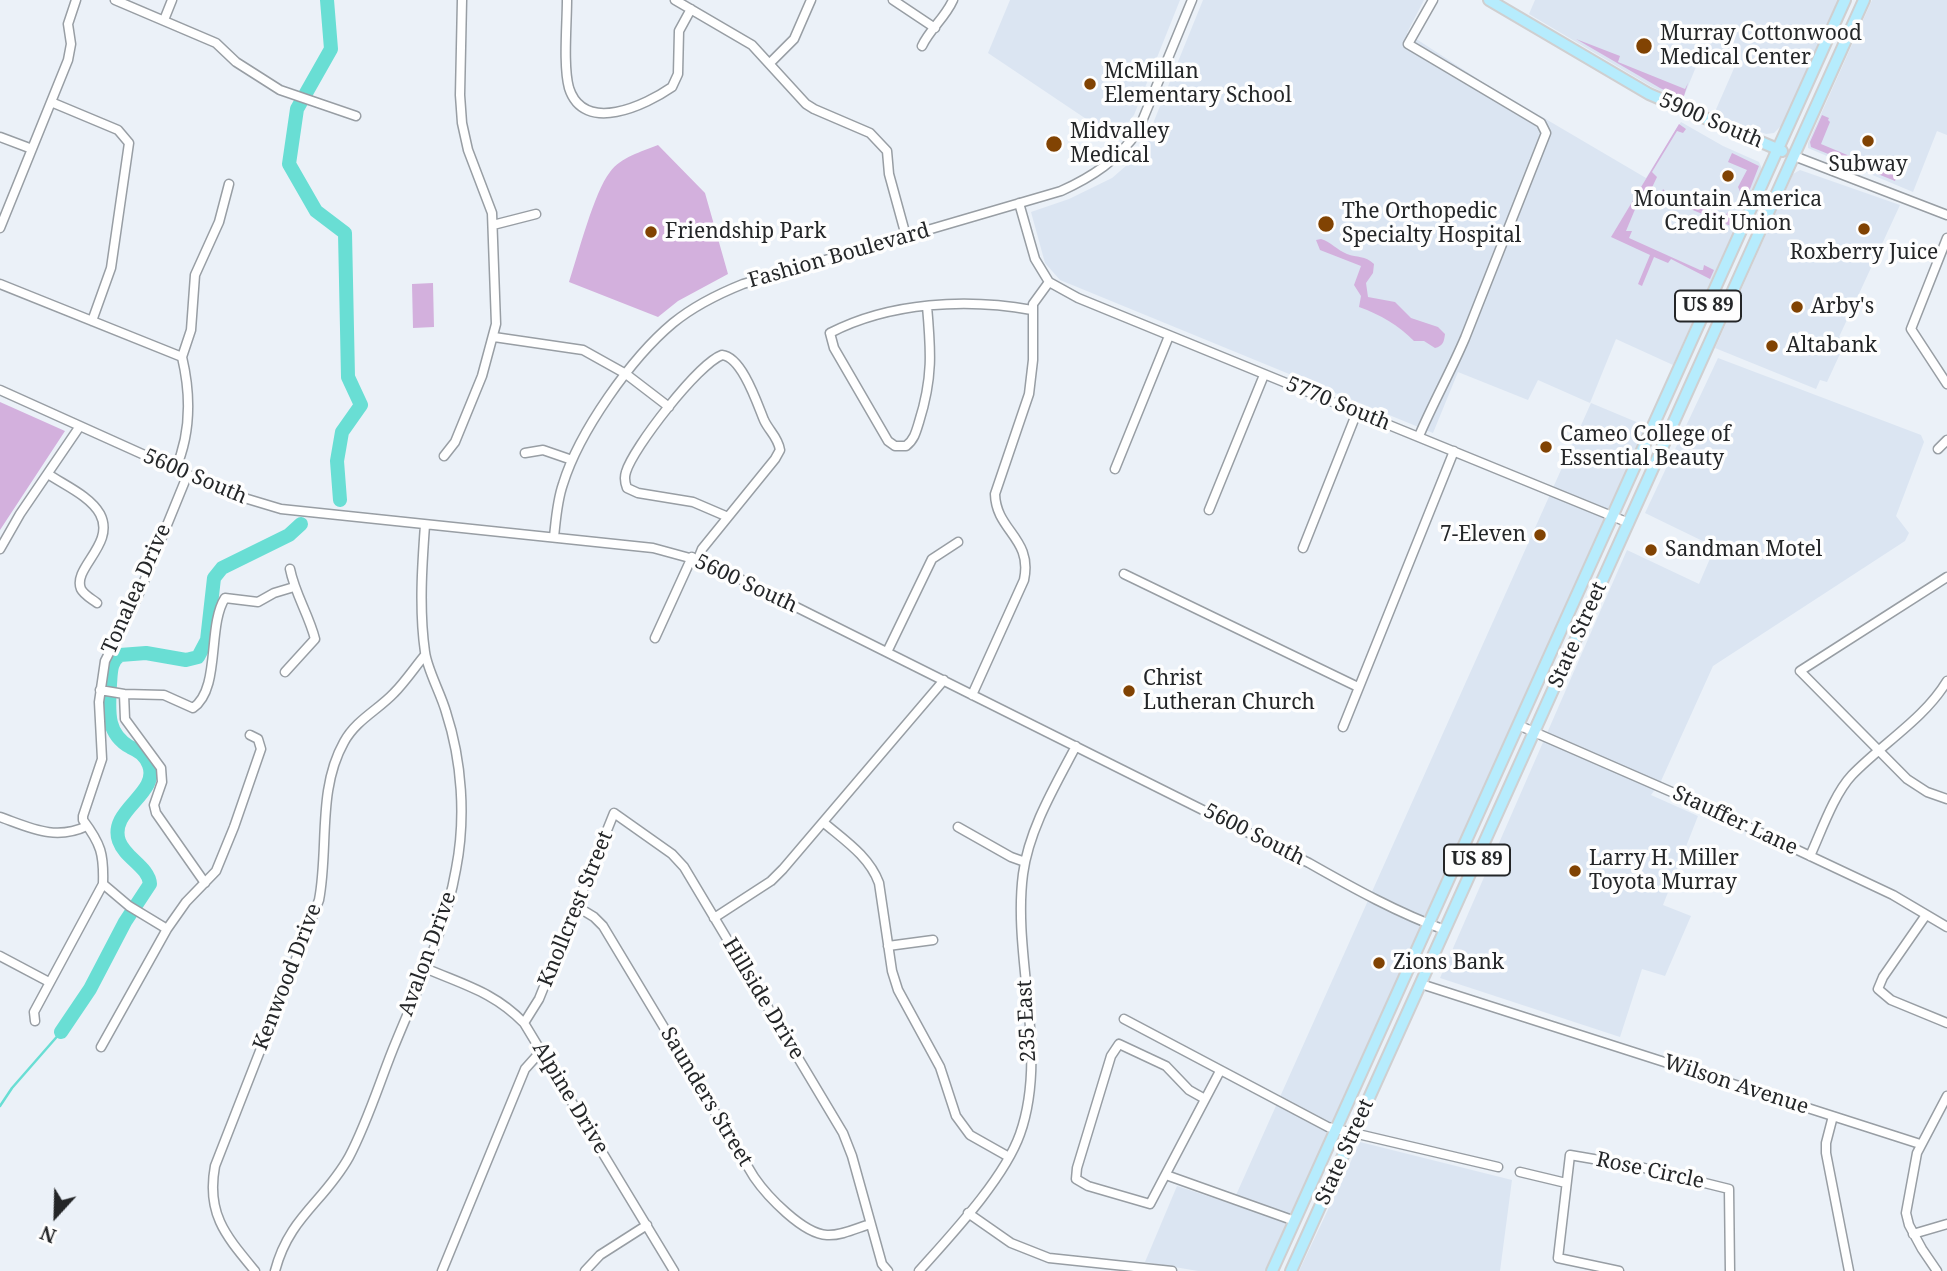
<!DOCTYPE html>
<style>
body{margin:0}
#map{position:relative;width:1947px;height:1271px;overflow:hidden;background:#ebf1f8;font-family:"Noto Serif",serif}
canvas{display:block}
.north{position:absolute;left:21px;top:1180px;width:70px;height:70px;-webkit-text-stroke:5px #fefefe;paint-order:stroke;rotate:202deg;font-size:19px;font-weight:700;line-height:28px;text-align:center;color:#242628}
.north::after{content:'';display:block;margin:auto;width:24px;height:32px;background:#242628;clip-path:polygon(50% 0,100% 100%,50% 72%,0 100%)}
</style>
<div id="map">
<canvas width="1947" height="1271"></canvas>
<div class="north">N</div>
</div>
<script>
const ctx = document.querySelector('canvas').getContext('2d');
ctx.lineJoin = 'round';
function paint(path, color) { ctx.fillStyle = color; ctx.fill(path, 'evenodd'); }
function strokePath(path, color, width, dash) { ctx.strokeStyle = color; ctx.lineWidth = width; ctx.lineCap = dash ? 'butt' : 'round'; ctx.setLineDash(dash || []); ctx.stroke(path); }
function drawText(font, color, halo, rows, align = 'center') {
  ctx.font = font + ' "Noto Serif",serif'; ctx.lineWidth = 7; ctx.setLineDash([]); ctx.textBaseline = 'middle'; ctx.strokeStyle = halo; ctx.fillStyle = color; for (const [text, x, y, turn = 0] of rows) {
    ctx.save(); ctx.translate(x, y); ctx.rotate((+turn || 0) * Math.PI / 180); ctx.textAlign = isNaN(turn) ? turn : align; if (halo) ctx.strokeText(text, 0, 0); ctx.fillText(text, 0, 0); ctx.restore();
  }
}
paint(new Path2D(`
 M1010,0H1180L1134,115L1116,139L988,53Z
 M1203,0H1424L1407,33L1481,81L1646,178L1681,122L1723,146L1759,162L1762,169L1673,365L1616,339L1590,403L1538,380L1528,400L1458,372L1433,433L1060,280L1045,263L1031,212L1069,199L1112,178L1141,153Z
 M1535,0H1838L1782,125L1774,133L1766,134L1714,114L1735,66L1702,52L1682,101L1652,87L1529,14Z
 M1872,0H1947V135L1937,131L1913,192L1808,148V143Z
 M1800,170L1900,205L1839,337L1845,343L1827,382L1820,380L1816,389L1715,348L1793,174Z
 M1718,358L1921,435L1924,442L1896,516L1909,533L1905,541L1713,666L1661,781L1651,795L1698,816L1663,905L1691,916L1665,976L1642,969L1620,1037L1440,978L1627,550L1699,584L1715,547L1645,513Z
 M1591,403L1646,426L1265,1271H1198L1145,1262L1177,1186L1232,1204Z
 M1360,1142L1512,1180L1500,1271H1299Z`), '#dbe5f2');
paint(new Path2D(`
 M1576,39L1620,56L1618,62L1685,89L1688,83L1683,99L1660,88Z
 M1822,115L1829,118L1828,120L1830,122L1821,144L1895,175L1899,170L1895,181L1811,147L1810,142Z
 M1679,124L1686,129L1683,133L1677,131L1652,172L1657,177L1647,198L1638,196L1636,201L1644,206L1636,207L1626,231H1632L1629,238L1700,270H1703L1704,265L1714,270L1710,279L1671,259L1668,263L1654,257L1642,286L1638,284L1650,255L1611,237Z
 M658,145L705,193L728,274L678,301L658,317L569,282C578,255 594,192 610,172C621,157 641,152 658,145Z
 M1732,153L1759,166L1748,194H1745L1743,198L1738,187L1747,170L1728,162Z
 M1663,189L1666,192L1724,217L1728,212L1736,215L1733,227L1662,197L1661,195Z
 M1321,239C1331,242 1337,250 1347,254C1357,258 1365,255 1374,264L1373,273L1366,283L1368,297L1395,302L1411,318L1438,327L1445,334C1444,342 1443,346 1435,348L1424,341H1414C1398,325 1381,315 1359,307L1361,296L1354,285L1361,266L1320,250L1316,240Z
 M433,283L434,327L413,328L412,284Z
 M0,402L65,431L0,530Z`), '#d3b0dd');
strokePath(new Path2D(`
 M0,1106L12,1088L61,1032`), '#69ded4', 2.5);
strokePath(new Path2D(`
 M327,0L331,49L297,109L289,164L316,211L345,233L348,377L361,405L342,432L337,461L340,500
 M61,1032L90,989L125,922L150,884C149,867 125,858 119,841C108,810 160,794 149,765C145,755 139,751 130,747C105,733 109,709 110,684C111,673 110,662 120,655L146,653L186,660L198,657L207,640L214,578L222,568L289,535L301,524`), '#69ded4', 14);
const minor = new Path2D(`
 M115,0L216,43L236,62L280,90L356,116
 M567,0C567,24 563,66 569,88C584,135 646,105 672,87L678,74L679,31L691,9
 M675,0L752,45L806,104L814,109L870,133L887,151L889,174L906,236
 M893,0L935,28
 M164,20L172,0
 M922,46C930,29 945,18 953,0
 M770,63L794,39L811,0
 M51,102L118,130L129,143L111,268L92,321
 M0,137L32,149
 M1794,156L1947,215
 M493,225L536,214
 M0,228L68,60L71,44L68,24L76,0
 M1947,238L1911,329L1947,384
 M1049,282L1078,298L1629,523
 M0,284L182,357
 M927,306C931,351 933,378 919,422C916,432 914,440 906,446H895L888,441L834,348L830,333C890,302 967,298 1032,310
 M494,337L583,350L626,374L669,407
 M182,357L191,330L195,275L219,222L229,184
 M0,390L231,494L281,509L653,548L708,563L1309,863C1353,888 1398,913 1445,930
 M1419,436C1433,403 1451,371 1465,338L1546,133L1541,123L1408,44L1433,0
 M1938,449L1947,440
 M525,453L543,450L572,460
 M444,456L455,442L482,376L496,324L492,213L468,150L462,123L460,95L462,0
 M1115,469L1169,336
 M175,470C191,434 191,395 182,357
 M48,474C64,485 90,496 100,514C116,544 72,568 81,589C84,595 92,599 97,603
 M1209,510L1264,375
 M554,537C556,519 557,501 563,484C579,432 631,358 673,323C694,306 718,294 743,284L1061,191C1092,177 1118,160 1138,131L1192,0
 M1303,548L1357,412
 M0,549L20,514L80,426
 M698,559L702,549L775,459L780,450C778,437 769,431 764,420C757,403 742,357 722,355C698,364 633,448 626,472C624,478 625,483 627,488L638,493L693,502L728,517
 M1124,574L1358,687
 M1947,577L1800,671L1907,779L1927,792L1947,799
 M655,638L692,557
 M887,652L932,559L958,542
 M285,672L315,639C309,615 295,594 290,569
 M100,690L124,694
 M972,695L1024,580C1033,538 996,531 995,494L1029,394L1033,360V304L1049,282L1035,259L1019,203
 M1518,725L1706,807L1893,895L1947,927
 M1343,727L1454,451
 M0,817C31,828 55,841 87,826
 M823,822C844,840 869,856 879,883L892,971L898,990L940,1067L956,1116L970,1135L1009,1157
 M958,827L1011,857L1025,862
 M1810,856C1821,832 1834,794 1852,775C1883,743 1924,719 1947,681
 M205,883L156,813L154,805L162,782L161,768L125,719L124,694L164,695L193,708C221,689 207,626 225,598L258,602L274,593L294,587
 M103,884L129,906L167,929
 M576,906L594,917L603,926L754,1177C767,1196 803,1234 827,1235C841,1236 857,1228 870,1224
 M1926,915L1883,977L1878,989L1891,1000L1947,1023
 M714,918L771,881L783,869L944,680
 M888,946L933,940
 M0,956L49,982
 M425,968C464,985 494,992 524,1023L674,1271
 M1421,984L1920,1144
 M1124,1019L1328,1127L1498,1167
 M35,1021L34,1012L103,884C104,854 101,844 83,820V816L102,759L99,702L105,661L138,596L187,476
 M524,1023L539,999L614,813L672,854L684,867L843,1133L852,1156L882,1264L888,1271
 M101,1047L167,929L186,902L216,871L234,827L261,749L258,739L250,735
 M1205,1099L1189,1090L1166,1066L1119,1044L1111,1056L1077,1168L1076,1179L1088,1186L1150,1204L1220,1071
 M1833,1116L1826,1143V1153L1849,1271
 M1520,1172L1566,1183
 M1166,1175L1295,1221
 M968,1213L1011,1243L1049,1258L1172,1271
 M1913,1234L1947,1224
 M255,1271C226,1236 206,1214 215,1166L319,900C329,848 317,790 344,742C356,720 378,710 394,693C405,682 415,667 425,655
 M275,1271C289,1217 324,1202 349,1157C367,1123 379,1084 393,1049C417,990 445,932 456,869C466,818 462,761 446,712C441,694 427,669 425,652C419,610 422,566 425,525
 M442,1271L525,1069L542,1050
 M585,1271L600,1255L647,1225
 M919,1271C951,1235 1004,1179 1020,1134C1049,1052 1012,958 1023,874C1029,829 1055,786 1076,746
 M1619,1271L1558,1258L1570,1155L1640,1167L1729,1189L1730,1271
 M1937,1271L1922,1249L1909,1225L1906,1213L1917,1153L1947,1096`);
const major = new Path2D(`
 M1489,0L1649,94L1782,151
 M1272,1271L1845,0
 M1291,1271L1864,0`);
strokePath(minor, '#989ea4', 11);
strokePath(major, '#cfcfd0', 14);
strokePath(minor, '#fff', 8);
strokePath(major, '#b6ecfd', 10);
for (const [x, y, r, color] of [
 [1644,46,9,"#814303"],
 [1090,84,7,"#814303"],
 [1868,141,7,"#814303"],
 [1054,144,9,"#814303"],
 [1728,176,7,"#814303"],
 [1326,224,9,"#814303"],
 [1864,229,7,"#814303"],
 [651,232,7,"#814303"],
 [1797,307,7,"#814303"],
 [1772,346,7,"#814303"],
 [1546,447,7,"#814303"],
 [1540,535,7,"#814303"],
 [1651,550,7,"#814303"],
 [1129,691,7,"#814303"],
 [1575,871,7,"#814303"],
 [1379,963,7,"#814303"]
]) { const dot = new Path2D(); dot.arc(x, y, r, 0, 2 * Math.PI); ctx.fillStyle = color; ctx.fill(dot); strokePath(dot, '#fefefe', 2.5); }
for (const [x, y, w] of [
 [1708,306,66],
 [1477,860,66]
]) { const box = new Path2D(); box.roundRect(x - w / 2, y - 15.5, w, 31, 5); ctx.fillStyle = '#fefefe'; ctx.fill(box); strokePath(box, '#242628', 2); }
drawText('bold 19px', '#242628', null, [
 ["US 89",1708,306],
 ["US 89",1477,860]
]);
drawText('21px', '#242628', '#fefefe', [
 ["Murray Cottonwood",1660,34],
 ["Medical Center",1660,58],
 ["McMillan",1104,72],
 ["Elementary School",1104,96],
 ["Midvalley",1070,132],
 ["Medical",1070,156],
 ["Subway",1868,165,"center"],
 ["Mountain America",1728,200,"center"],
 ["Credit Union",1728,224,"center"],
 ["The Orthopedic",1342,212],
 ["Specialty Hospital",1342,236],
 ["Friendship Park",665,232],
 ["Roxberry Juice",1864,253,"center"],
 ["Arby's",1811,307],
 ["Altabank",1786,346],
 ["Cameo College of",1560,435],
 ["Essential Beauty",1560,459],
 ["7-Eleven",1526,535,"right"],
 ["Sandman Motel",1665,550],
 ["Christ",1143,679],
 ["Lutheran Church",1143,703],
 ["Larry H. Miller",1589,859],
 ["Toyota Murray",1589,883],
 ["Zions Bank",1393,963]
], 'left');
drawText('21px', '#242628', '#fefefe', [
 ["5900 South",1711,121,23],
 ["Fashion Boulevard",839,256,-16],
 ["5770 South",1338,404,22],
 ["5600 South",195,477,23],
 ["5600 South",746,584,25],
 ["Tonalea Drive",137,589,-66],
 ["State Street",1578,635,-66],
 ["Stauffer Lane",1735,821,25],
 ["5600 South",1254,835,27],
 ["Knollcrest Street",576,909,-68],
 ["Avalon Drive",428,954,-70],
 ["Kenwood Drive",288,977,-69],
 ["Hillside Drive",763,999,59],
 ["235 East",1027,1021,-93],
 ["Wilson Avenue",1736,1085,18],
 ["Saunders Street",706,1097,59],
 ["Alpine Drive",570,1098,59],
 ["State Street",1345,1152,-66],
 ["Rose Circle",1650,1171,12]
]);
</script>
